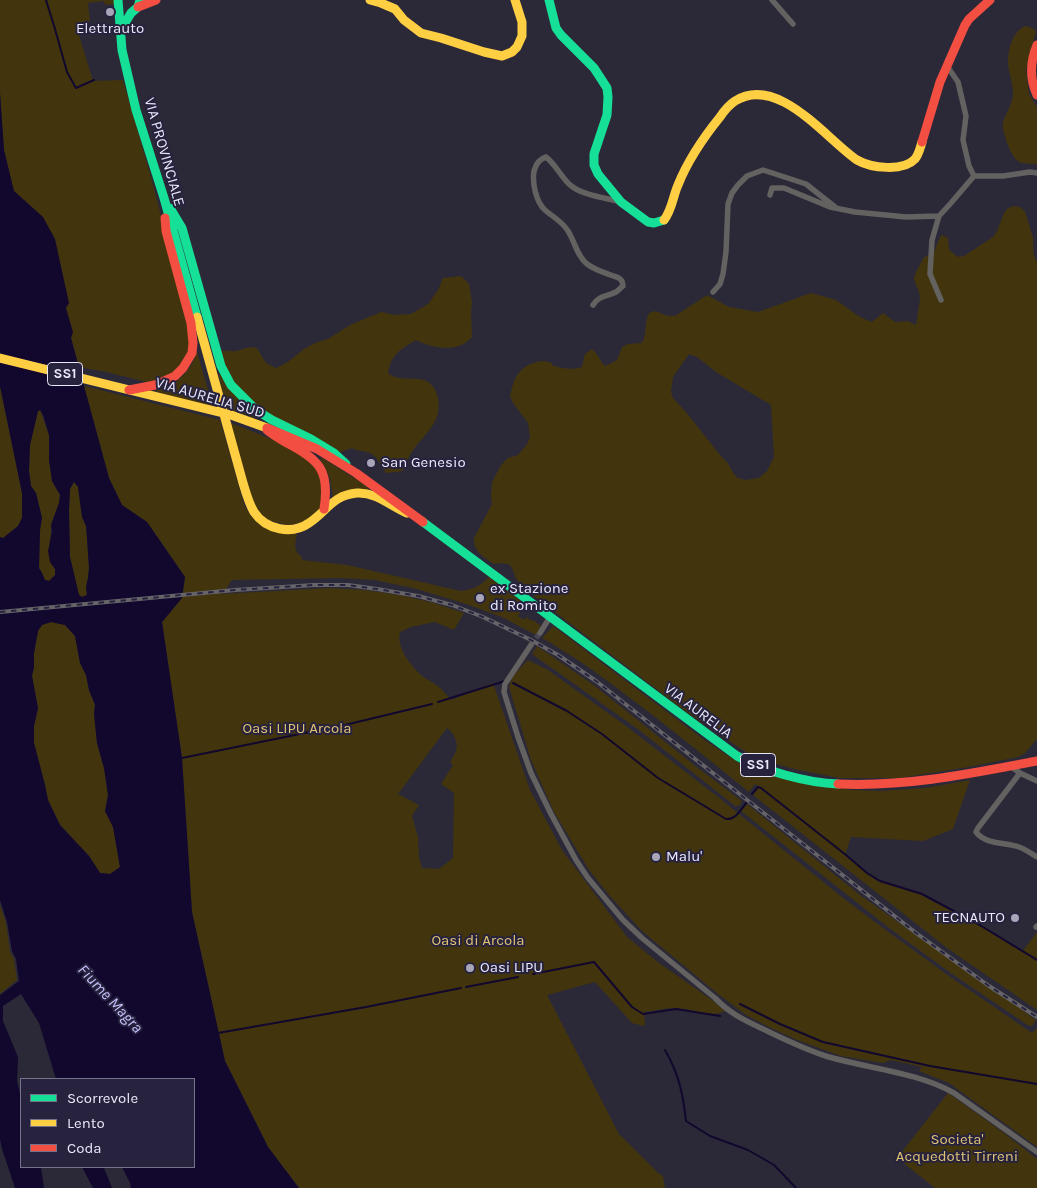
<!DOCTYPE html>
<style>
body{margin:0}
#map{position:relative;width:1037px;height:1188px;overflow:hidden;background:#2b2938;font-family:Karla,sans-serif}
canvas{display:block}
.legend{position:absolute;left:20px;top:1078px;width:175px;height:90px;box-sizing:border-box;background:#27233e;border:1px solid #75728a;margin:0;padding:6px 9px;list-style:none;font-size:15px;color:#eae8fb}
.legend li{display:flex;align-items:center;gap:10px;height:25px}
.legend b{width:25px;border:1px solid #75728a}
</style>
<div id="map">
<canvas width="1037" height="1188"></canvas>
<ul class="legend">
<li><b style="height:6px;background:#16e098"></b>Scorrevole</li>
<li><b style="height:6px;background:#ffcf43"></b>Lento</li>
<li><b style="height:6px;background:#f24e42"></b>Coda</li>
</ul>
</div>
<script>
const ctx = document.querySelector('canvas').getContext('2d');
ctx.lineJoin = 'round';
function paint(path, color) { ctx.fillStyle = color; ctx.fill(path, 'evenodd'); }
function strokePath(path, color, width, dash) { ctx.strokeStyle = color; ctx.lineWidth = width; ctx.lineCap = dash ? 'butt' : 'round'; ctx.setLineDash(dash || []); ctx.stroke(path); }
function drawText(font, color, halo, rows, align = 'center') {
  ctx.font = font + ' Karla,sans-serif'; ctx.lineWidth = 4; ctx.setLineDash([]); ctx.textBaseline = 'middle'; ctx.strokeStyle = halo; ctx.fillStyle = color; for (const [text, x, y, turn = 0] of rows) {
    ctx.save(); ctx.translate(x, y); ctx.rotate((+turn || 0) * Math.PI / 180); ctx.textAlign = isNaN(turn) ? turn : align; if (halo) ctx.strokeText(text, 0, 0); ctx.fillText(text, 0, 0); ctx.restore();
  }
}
paint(new Path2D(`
 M0,0H115L116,4L105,5L104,1L88,3L90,21L76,25L93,81L123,80L153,184L193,342L175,376L155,384L106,372L79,367L71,338L72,332L65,308L14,192L4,150L0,93Z
 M1026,26L1032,28L1036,31L1026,70L1029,94L1037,107V164C1031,163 1023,165 1018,161C1011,157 1001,130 1003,122C1006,113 1013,103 1013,93C1013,82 1008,72 1008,62C1008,49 1013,30 1026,26Z
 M1013,206L1019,207L1024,210C1027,217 1031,231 1033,238C1034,247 1032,254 1037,262V739L1025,753L1018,757L969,767L900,778H839L794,769L756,758L735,745L688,713L531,594C526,590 521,586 518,581C514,576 514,570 510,565L502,563L494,564C484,557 473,552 474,538L492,504L491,496L492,482L501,465L508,458L518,455L527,444L530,437L528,423L513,403L510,396C514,380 516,370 533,363C538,361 544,360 549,362C556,365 548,364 555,366C563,369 575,370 582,367L585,354L592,349C599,355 599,360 605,366L617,360L622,347L628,344L642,343C647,334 644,323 649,313L655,311L668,316H675L707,295L729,307L758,312L811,293L836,300L860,317L872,322L883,313L895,322L908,321L916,325L920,299L919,292L914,280L915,274L924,257C939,253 934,245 942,235L948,238L949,250L958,257L964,256L993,237L997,231L1004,213L1007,209ZM689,354L697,357L716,372L771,405L774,457L767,471L759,478L745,480L738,478L734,474L727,462L720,455L686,412L673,398L671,392L673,377Z
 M461,276L469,284L472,302L471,312L472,337C458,353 434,349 416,340C401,349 391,354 388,373C399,383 419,375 428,382C433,385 437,392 438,398C443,424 422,435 410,455C407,459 408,465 404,469C401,473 391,472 386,473C381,466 377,454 367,452C360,450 359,452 352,448L335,454L245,400L217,353C226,349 229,352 237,351C244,349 249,346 257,348L266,363L276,368L288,362L304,349L317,342L328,339L350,325L381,312L395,315L411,314L428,304L438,290L443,278Z
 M197,351L213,408L154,391C176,386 191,372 197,351Z
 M220,372C230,388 239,404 256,414L255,418L226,408L219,376Z
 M0,386L22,493V518L18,526L3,538L0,537Z
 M84,386L220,420L245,507C258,528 273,533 297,534C295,543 293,551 302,557V560L347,565L461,591C474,589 479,587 489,577L526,605L518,616L524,620L526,617L532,621L533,620L541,626L536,635L502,617L469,605L417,589L375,580L340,578L232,580L222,594L329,588L364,590L400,595L434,603L464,613L454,630L435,622L411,627L400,632C396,646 410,665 420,674C426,680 434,682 440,688C444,691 447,696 451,700L493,683L530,790L562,850L627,937L659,963L712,1000L725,1011C709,1019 691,1008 675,1008C665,1008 654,1011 644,1012L645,1025L643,1026L632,1023L595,982L547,995L619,1134L658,1173L663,1176L665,1188H299L268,1147L225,1061L192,912L182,758L162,622L182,598L185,577L147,522L122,505L109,478ZM447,728C453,732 459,742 456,751C455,754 452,758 450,762L453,765L441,784L454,793L453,858L439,869L422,868L419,857L418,837L412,816L419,805L398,794Z
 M40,410L49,435V460L52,481L60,495L59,503L51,525L50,562L55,569V575L49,581L45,580L42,573L39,568L40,530L42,518L36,493L31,486L29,471L30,445L38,411Z
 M229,422L293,448L318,469L324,486L321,506L316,514L302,523L289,525L278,523L268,520L255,508Z
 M322,458L369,487L368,490C353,489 346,491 333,497C331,480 329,473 320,459Z
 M74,482L78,487L82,517L86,526L87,538L89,568L88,578L86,587L87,595L82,597L79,595L70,557L69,510L70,489Z
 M51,622L65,625L75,636L80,663L86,675L89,690L95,705L94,714L97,743L104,768L108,795L105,811L113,827L120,867L110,874L100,873L89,856L60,825L48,800L45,785L34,743V726L38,708L32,676L34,667V653L38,631L42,625Z
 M553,626L703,739L742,765L768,774L798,781L828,787L854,790L879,791L925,788L970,780L953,829L923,841L851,837L845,855L867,874L879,882L916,892L978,925L1022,952L1037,932V1010L947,948L753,795L758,788H761L755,784L749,792C707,758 665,724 622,692C596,672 570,654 542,638Z
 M537,646L595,686L698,768L742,801L739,806H735L639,730L532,654Z
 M528,660L548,670L626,726L718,797L843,898L883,928L949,976L1032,1033L1037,1028V1147L949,1083L919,1071L922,1067L891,1060L883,1063L841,1056L797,1040L771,1028L746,1015L718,994L642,931L609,895L589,870L554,812L531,760L509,687L513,676Z
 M747,804L860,895L1036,1020L1032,1026H1029L952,974L893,931L741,811Z
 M0,905L6,923L10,952L14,959L17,980L0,994Z
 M948,1093L1004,1133L1037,1159V1188H935L897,1158Z`), '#42350e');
paint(new Path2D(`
 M0,93L4,150L14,191L43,217L55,239L69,303L66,308L73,332L71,338L109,478L122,505L147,522L185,577L182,598L162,622L182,758L192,912L225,1061L268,1147L299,1188H131L130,1183L122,1167L104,1168L112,1188H93L82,1167H194V1079H56L39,1023L21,994L3,1006V1021L18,1057L17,1081L21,1098V1167H41L44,1188H15L2,1149L0,1139V995L19,981L16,959L12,951L7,922L0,900V537L3,538L18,526L22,518V493L0,386ZM40,410L43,415L49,435V460L52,481L60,495L59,503L51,525L52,531L48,551L50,562L55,569V575L49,581L45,580L42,573L39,568L40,530L42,518L36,493L31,486L29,471L30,445L38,411ZM74,482L78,487L82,517L86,526L87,538L89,568L88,578L86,587L87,595L82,597L79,595L70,557L69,510L70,489ZM51,622L65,625L75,636L80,663L86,675L89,690L95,705L94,714L97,743L104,768L108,795L105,811L113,827L120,867L110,874L100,873L89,856L60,825L48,800L45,785L34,743V726L38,708L32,676L34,667V653L38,631L42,625Z`), '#12072d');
strokePath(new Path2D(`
 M46,0L55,29L67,72L76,88L94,80
 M513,683L567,711L602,734L658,778L726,819C736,820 741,809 747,802
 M438,702L505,681
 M182,758L349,724L432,704
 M752,794L758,787L761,788L846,855L867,873L880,881L922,894L978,924L1037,960
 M533,974L594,962L632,1007L643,1014L676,1009L720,1016
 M466,987L518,977
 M740,1004L780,1024L823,1042L930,1066L1037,1084
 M218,1033L366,1007L461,988
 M665,1050C679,1074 683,1094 686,1121L710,1136L748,1150L774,1165L796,1188`), '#12072d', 2);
strokePath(new Path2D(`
 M531,645L540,633`), '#484655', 5.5, [5.5, 3]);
strokePath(new Path2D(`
 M772,0L793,24
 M947,66L958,82L966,116L963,140L969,166L974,176H1003L1030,172L1037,173
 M770,195L772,188H784L830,207L855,212L906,217L939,216L951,203L974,176
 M939,216L932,240L930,274L941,300
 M713,292L720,284L723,274L726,252L728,204L732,193L738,185L747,176L763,170L806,184L835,207
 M593,305C599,295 607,297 616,292C618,291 621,287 623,286L622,281L619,278C609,274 596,271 587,264C577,256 575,242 568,231C563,222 553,217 545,210C536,202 532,183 534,171C536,164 539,159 546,157C555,164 561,176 569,184C580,195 606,198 621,202
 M540,633L550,617
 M531,645L505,684L504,692L518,737L531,773L551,814L576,860L588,878L623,920L642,938L715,998C729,1013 744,1020 763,1029C784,1039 806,1050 829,1057C871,1069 916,1072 954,1093L1037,1152
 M1010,766L1020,773L1037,781
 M1020,773L978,828L976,832C986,845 1005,842 1019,847C1025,849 1032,854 1037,857
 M1036,927L1037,926`), '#646260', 5.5);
strokePath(new Path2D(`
 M118,0L122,50L136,110L164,198L197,317
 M549,0L556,28L561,35L594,68L607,88L608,97L607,115L594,154V165L598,174L621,202L648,222L654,223L664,220
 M121,30L131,13L138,7L140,0
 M170,208L182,228L221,366L231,385L256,410L272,420L311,439L334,453L346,464
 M423,522L737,756C763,771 808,783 838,784`), '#16e098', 9);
strokePath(new Path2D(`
 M370,0L381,3L395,9L404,20L421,33L441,38L484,52L502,56L512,52L517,47L522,36V22L515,0
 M664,220C672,210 673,196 678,185C688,160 703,138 720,117C724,111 729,105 735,101C778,74 826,139 857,160C871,168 903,172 915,159C919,154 920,148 922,142
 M197,317L243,483C246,493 249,504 254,512C266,530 292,535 309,523C327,511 333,495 357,493C377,492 390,506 407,513
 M0,358L231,415L267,428`), '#ffcf43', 9);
strokePath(new Path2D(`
 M138,7L156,0
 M1037,45C1030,62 1029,78 1037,95
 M922,142L940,82L965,25L969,19L990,0
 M129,390L155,385L175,376L183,368L192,353L193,343L191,323L166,231L165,218
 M267,428L317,449L356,473L423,522
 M267,430C273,435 280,439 287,443C320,460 330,471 324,509
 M838,784C907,787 969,774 1037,761`), '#f24e42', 9);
const rail = new Path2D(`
 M0,612L235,590L314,585H348L377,589L418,596L452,605L483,617L531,640L558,655L596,681L916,933L989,986L1037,1017`);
strokePath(rail, '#666469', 4);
strokePath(rail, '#27233e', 2, [5.5]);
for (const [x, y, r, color] of [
 [110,12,5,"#a7a5b7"],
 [371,463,5,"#a7a5b7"],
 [480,598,5,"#a7a5b7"],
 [656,857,5,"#a7a5b7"],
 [1015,918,5,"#a7a5b7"],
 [470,968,5,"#a7a5b7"]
]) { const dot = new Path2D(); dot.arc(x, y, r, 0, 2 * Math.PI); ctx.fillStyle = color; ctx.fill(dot); strokePath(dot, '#27233e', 2); }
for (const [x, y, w] of [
 [65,374,35],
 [758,765,35]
]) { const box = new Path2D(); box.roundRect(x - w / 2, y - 11.5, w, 23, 4); ctx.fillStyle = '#27233e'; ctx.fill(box); strokePath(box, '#eae8fb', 1); }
drawText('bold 14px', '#eae8fb', null, [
 ["SS1",65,374],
 ["SS1",758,765]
]);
drawText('15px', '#eae8fb', '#27233e', [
 ["Elettrauto",110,29,"center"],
 ["San Genesio",381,463],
 ["ex Stazione",490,589],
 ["di Romito",490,606],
 ["Malu'",666,857],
 ["TECNAUTO",1005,918,"right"],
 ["Oasi LIPU",480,968]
], 'left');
drawText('15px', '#eae8fb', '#27233e', [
 ["VIA PROVINCIALE",164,152,74],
 ["VIA AURELIA SUD",210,398,16],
 ["VIA AURELIA",698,711,37]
]);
drawText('15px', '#e0c373', '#27233e', [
 ["Oasi LIPU Arcola",297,729],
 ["Oasi di Arcola",478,941],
 ["Societa'",957,1140],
 ["Acquedotti Tirreni",957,1157]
]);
drawText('italic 16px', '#c6c0fd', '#27233e', [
 ["Fiume Magra",110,999,47]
]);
</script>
